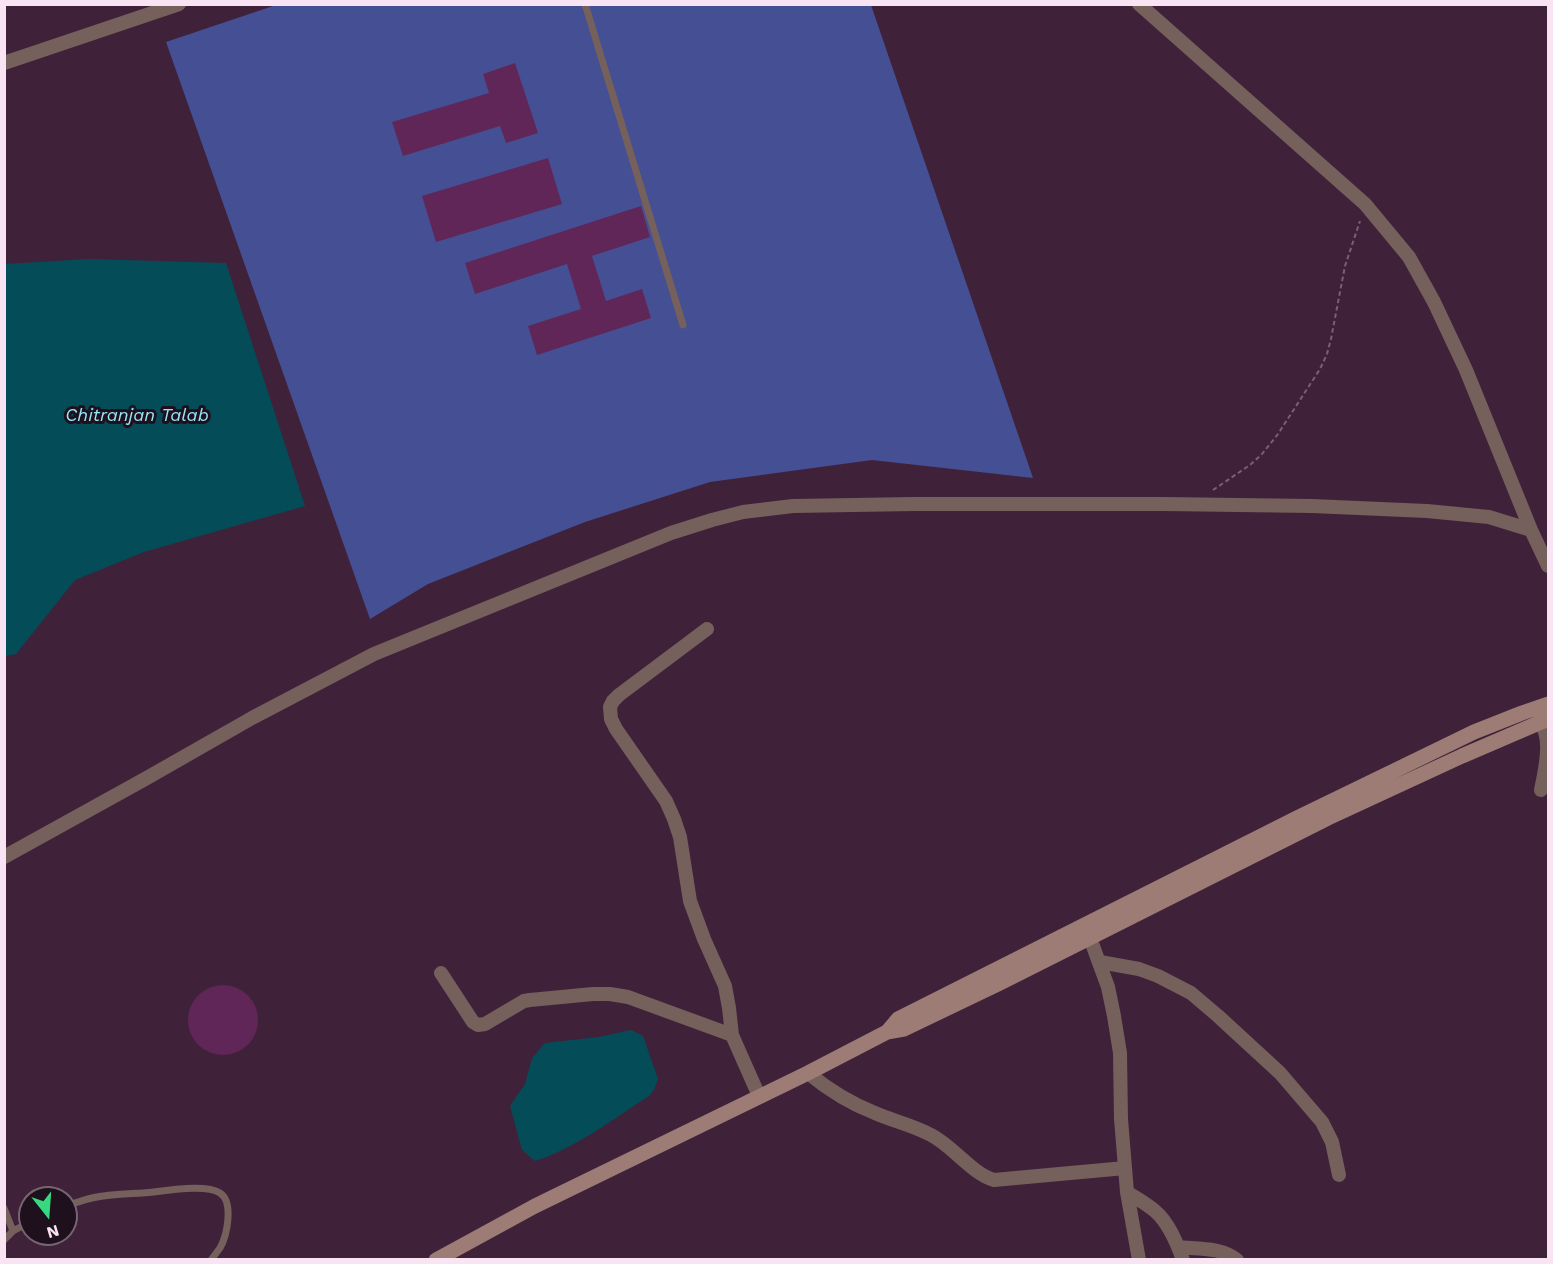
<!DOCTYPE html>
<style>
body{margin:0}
#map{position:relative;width:1553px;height:1264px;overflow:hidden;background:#40213a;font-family:"Work Sans",sans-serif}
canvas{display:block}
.frame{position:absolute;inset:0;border:6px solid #f9e4f4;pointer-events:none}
.north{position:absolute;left:18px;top:1186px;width:60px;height:60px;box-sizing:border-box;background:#1e101c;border:2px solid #766572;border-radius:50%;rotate:163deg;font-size:16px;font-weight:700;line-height:24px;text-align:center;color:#f9e4f4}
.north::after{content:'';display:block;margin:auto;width:21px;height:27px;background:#38d880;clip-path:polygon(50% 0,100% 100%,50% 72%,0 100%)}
</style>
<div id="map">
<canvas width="1553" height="1264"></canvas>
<div class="frame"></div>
<div class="north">N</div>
</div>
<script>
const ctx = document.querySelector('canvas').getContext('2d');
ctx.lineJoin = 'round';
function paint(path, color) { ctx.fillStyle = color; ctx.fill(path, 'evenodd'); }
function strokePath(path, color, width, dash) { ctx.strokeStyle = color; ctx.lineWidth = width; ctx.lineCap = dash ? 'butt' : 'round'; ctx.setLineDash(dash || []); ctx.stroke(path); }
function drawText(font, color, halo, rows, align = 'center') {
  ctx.font = font + ' "Work Sans",sans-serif'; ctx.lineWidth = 6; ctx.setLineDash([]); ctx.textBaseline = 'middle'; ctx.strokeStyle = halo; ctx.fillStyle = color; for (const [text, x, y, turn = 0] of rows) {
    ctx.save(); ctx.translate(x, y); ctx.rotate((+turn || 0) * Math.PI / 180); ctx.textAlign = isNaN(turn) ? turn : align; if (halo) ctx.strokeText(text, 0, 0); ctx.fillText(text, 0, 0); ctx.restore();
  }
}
paint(new Path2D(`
 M279,4L871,5L1033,478L872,460L710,482L585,522L428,584L370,619L166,42Z`), '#445093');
paint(new Path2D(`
 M88,259L226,263L305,506L144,552L75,580L16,654L5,656V264Z
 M631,1030L643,1036L658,1079L654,1090L649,1096C613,1119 576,1148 535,1161L522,1150L510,1106L525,1084L532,1058L545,1043L599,1037Z`), '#054c59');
paint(new Path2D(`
 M515,63L538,133L506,143L500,126L403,156L392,122L489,93L483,74Z
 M548,158L562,204L436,242L422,196Z
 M641,206L650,237L592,256L606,301L642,289L651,318L537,355L528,326L581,309L567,264L475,294L465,263Z
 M188 1020a35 35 0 1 1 70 0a35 35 0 1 1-70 0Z`), '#612658');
strokePath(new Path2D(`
 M1213,490L1250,465L1262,454L1278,434L1320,369L1327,354L1331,339L1345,266L1360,221`), '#7b5f75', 2, [4.5, 3]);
strokePath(new Path2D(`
 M585,4L683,325
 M66,1206C75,1203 83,1200 92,1198C109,1194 126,1194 143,1193C161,1192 204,1183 220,1193C234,1202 227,1236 220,1248C217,1252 214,1256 211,1260
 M4,1208L13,1231
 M4,1240L13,1231L30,1222`), '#75605b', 7);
strokePath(new Path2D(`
 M1139,4L1365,204L1409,257L1434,302L1466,370L1531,530L1548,566
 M4,63L179,4
 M707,629L619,695L613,701L610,707L611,719L616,729L666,801L674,819L680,837L690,901L704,939L725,986L729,1008L732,1035L759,1096
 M1540,722C1553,738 1545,770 1541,790
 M4,857L145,779L252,718L374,654L671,533L712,520L743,512L793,506L914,504H1164L1312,506L1427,511L1489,517L1531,530
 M1090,938L1108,987L1114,1016L1120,1053L1121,1119L1127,1192L1139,1260
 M1100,962L1139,969L1158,976L1191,993L1218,1016L1280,1073L1322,1122L1332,1142L1339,1175
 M441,973L473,1022L478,1025L485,1024L524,1001L530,1000L593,994H610L628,997L732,1035
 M808,1073C830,1091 849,1103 875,1113C893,1121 913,1125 931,1135C953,1146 971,1173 994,1180L1125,1168
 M1127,1192C1136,1198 1147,1204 1155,1211C1169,1223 1177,1243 1183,1260
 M1178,1247C1197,1249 1222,1247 1237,1260`), '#75605b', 14);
strokePath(new Path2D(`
 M887,1032L898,1019L1297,818L1400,768L1474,732L1522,713L1548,704
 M436,1260L535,1206L808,1073L887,1032L904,1029L1000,983L1328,818L1462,756L1548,719`), '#9d7c75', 15);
drawText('italic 18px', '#96e7fa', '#1e101c', [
 ["Chitranjan Talab",137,416]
]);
</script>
